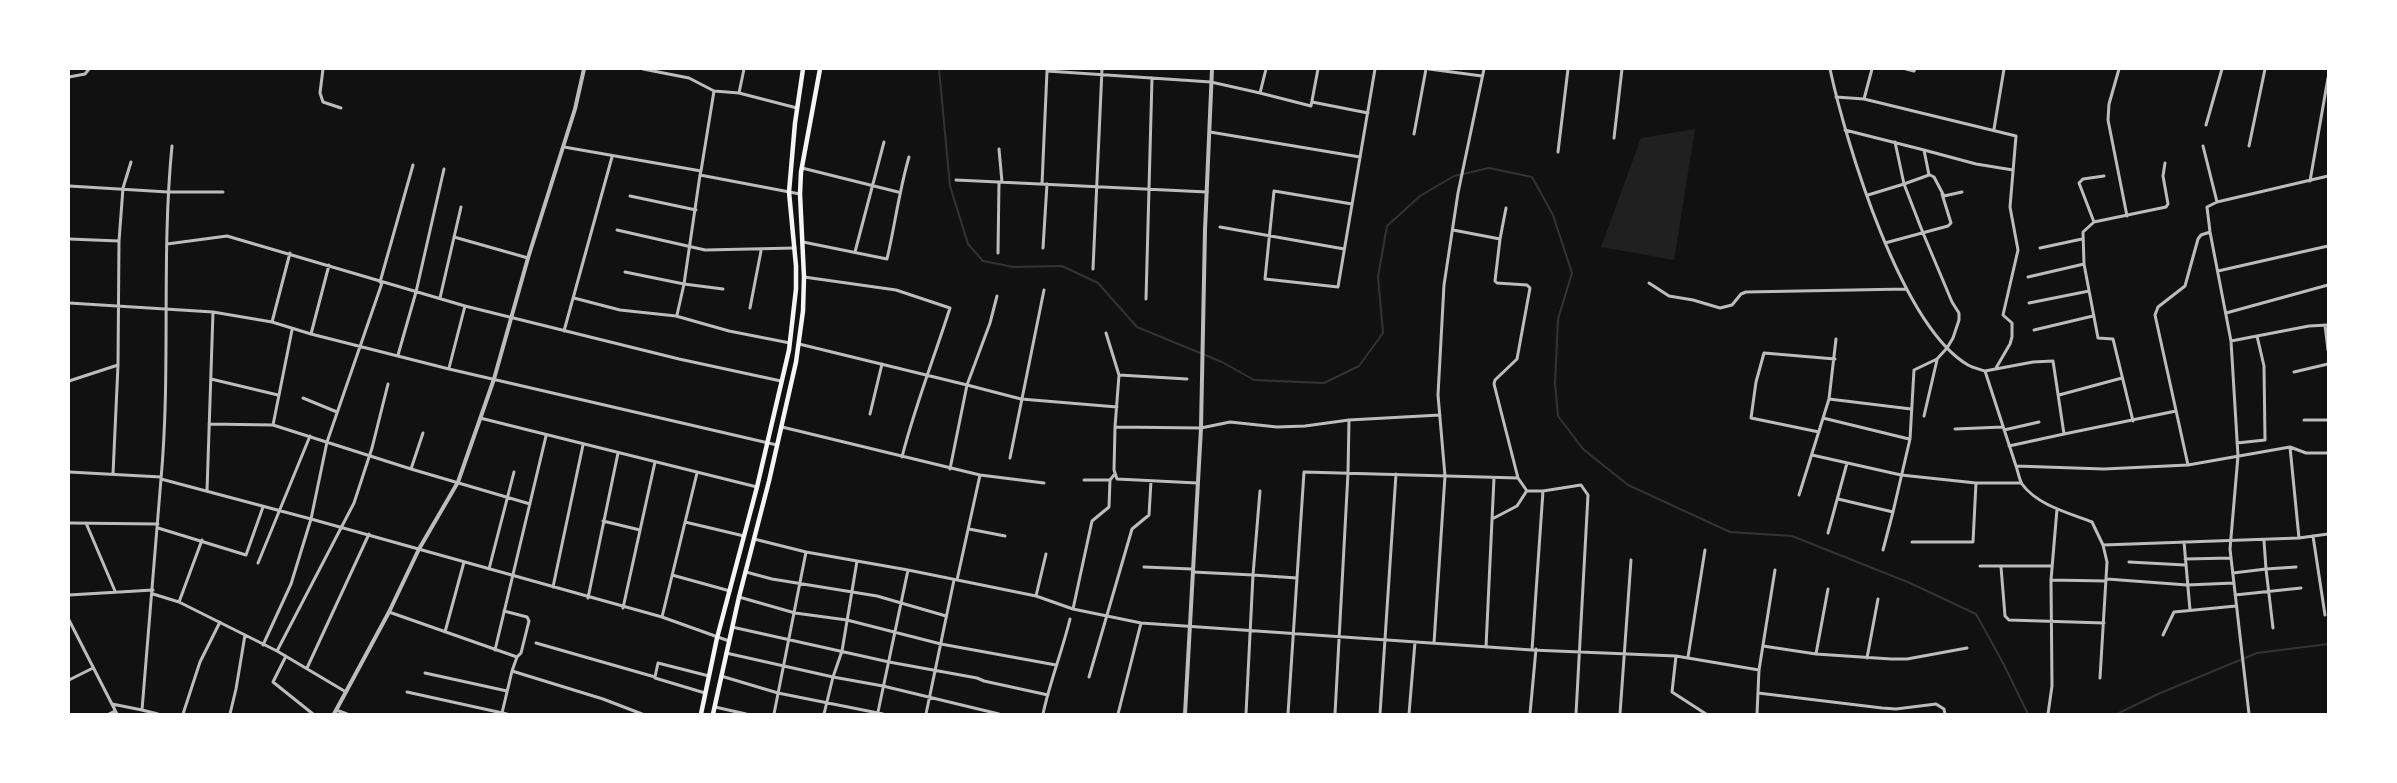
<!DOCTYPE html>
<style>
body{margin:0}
#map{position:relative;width:2397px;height:783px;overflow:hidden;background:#111;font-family:Overpass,sans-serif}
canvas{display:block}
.frame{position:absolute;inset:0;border:70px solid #fff;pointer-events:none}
</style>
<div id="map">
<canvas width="2397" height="783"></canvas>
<div class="frame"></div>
</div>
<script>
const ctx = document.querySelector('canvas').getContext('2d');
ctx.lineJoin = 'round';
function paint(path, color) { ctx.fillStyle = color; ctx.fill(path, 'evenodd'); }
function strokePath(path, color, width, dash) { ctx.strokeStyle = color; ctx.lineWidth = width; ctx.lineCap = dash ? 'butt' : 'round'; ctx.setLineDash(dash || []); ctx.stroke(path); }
paint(new Path2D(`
 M1695,129L1674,260L1601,247L1641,138Z`), '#202020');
strokePath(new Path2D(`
 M939,69L950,186L968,244L983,261L1013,267L1062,266L1098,283L1137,327L1222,362L1254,380L1324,383L1359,366L1383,333L1378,277L1387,226L1420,196L1454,176L1489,168L1532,177L1553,215L1572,273L1558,319L1555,384L1558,416L1583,449L1628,485L1730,532L1792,536L1910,583L1976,614L2003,663L2028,714
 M2117,714L2158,694L2257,653L2328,644`), '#333', 2);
strokePath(new Path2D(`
 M323,69L320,93L323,102L341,108
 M643,69L689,78L714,91
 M744,69L739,93L797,108
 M1266,69L1260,93L1311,106L1318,69
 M1429,69L1482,76
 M1830,69C1846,143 1901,326 1968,365C1973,368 1979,369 1985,371
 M1906,69L1914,71L1915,69
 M2119,69L2109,104L2108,120L2127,216
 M1047,71L1211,82L1260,93
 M69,77L85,74L89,69
 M1836,97L1864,99L2016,136L2010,207L2018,250L2003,315L2012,323V337L2010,344L1996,368
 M1864,99L1872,69
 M1312,102L1368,113
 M2206,125L2222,69
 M1994,129L2004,69
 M1845,130L1924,150
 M1210,132L1360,157
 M1414,134L1426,69
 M1614,138L1622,69
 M172,146C161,257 171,369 161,479L311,519L291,584L263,645
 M2203,146L2217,202
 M2249,146L2265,69
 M564,147L701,171L700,175L800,194
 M999,149L1002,182
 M1558,152L1568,69
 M802,168L898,192
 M701,171L714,91L739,93
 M1930,175L1934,177L1944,196L1962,192
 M956,180L1207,192
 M2310,181L2328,78
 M1042,184L1047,71
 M69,186L168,192H223
 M1868,195L1904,184L1895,142
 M630,196L696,210
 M1352,204L1274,191L1265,279L1338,287L1375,69
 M2094,222L2079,183L2083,179L2104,176
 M1220,227L1344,249
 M617,230L705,250L795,248
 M1453,230L1500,239L1495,281L1497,283L1527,285L1530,288L1517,359L1495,380L1494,384L1518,478L1527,491H1543
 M2210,232L2201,235L2198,239L2185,286L2158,307L2155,315L2188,465L2290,447
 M454,237L528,258
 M69,239L119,241
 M1500,239L1506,208
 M803,242L887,259C895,225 899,191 909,157
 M1885,243L1948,226L1951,223L1942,194
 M167,244L227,236L465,306L679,359L781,381
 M1043,248L1047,184
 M2040,248L2082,239
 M855,252L884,142
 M998,253L999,182
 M1093,269L1102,69
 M2218,271L2328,246
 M625,272L684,284L723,289
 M804,277L896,290L950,308C934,358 915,406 902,457
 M2028,277L2084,264
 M380,282L413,165
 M382,283L327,442L311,519L662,617L729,641
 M1649,283L1669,296L1693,300L1720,308L1732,305L1741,294L1746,292L1906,289
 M997,296L990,323L967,385L1021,399L1117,407
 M440,298L461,207
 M574,298L620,310L676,316L729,331L790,343
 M1146,299L1152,78
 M69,303L213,312L272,322L311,334L449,369L777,445
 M2029,303L2089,291
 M750,308L761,251
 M2226,313L2328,285
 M677,315L684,284L700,175
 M272,322L290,253
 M2325,325L2328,350
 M2034,330L2093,316
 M564,331L612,157
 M1106,333L1119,375L1187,379
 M311,334L329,265
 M2231,341L2210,232L2207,207L2217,202L2328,176
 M799,344L967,385L950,469
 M398,355L416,292L444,169
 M449,368L465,306
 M2294,372L2328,364
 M1119,375L1115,427L1201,428L1230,422L1277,427L1305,426L1349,420L1440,415
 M211,379L278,395
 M69,381L118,365
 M2059,395L2122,378
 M303,398L337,412
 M1829,399L1911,409
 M870,414L882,364
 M1924,416L1937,360
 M480,418L757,487
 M1823,418L1909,439
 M2304,420H2328
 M2133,421L2113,339L2098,338L2084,264L2083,232L2094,222L2166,207L2168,204L2163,176L2165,163
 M209,424L273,425L411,469
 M273,425L292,330
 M782,427L980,475L957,580
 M1115,427L1114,470L1117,479L1197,483
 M1955,429L2003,427
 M2004,430L2039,422
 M1819,432L1751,418L1756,382L1764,353L1835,359
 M423,433L411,469L530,504
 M2064,434L2176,411
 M2237,443L2265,440L2264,366L2257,336
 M2009,446L2064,434L2053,361L2033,362L1985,371L2016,466
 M2328,453H2306L2290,447L2299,538L2328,534
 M1812,455L1901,475L1976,483H2020
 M1010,458L1044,290
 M2188,465L2104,469L2016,466C2018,471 2019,479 2022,484C2037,505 2069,513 2092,522L2103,545L2299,538
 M69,472L161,477
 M113,474L118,365L119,241L123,188L131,162
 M980,475L1044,483
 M1084,480H1110
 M207,491L213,312
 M1260,491L1253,575L1297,578
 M1799,495L1829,399L1836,339
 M1838,499L1893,512L1910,439L1914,370L1937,359L1947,348L1953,338L1959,320V313L1952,302L1923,233L1904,184L1929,175L1924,150L1976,164L2013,170
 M2057,509L2051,580L2106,581
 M1494,518L1517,506L1526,492
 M603,521L640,530
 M685,522L744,536
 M69,523L158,524
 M86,523L115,591
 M158,528L246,555L263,507
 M969,529L1005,536
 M1828,533L1847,463
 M2313,536L2325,615
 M754,539L806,552L908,570L1036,596L1073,609L1141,623L1532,650L1676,656L1759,670
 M1912,542H1973L1976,483
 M2184,542L2190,610
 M1883,550L1893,512
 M2185,559L2231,558
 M2129,562L2185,565
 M258,563L310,436
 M1980,566H2052
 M1144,567L1192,569
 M2001,567L2005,616L2009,620L2104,623
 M489,569L514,472
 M746,572L772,579L877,596L946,616
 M1193,572L1253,575L1246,714
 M2233,573L2266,569L2264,541
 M672,575L730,591
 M2107,579L2187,585L2234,583
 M553,587L583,445
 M153,594L179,602L202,540
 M69,595L153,590
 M2235,595L2301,588
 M1036,596L1046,554
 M739,597L795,613L847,620L941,644L1056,665
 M588,598L618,453
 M179,602L277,651L346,692
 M623,608L655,462
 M1073,609L1092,521L1109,507L1110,480L1114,475
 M504,611L527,617L529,621L521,653L517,657
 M389,612L517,657L512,671L603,699L642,714
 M662,617L697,473
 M69,620L117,714
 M732,627L889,662L977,678L984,681L1048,695
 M2273,628L2266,569L2296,567
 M445,632L464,562
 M2163,635L2174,612L2236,606
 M536,643L655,677L658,663L709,676
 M1434,643L1445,476L1438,395L1444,285L1458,193L1484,69
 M1763,646L1816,654L1891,659H1907L1967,648
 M1486,647L1494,478
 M495,650L546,436
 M1532,650L1543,491L1581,485L1588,495L1576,714
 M277,651L354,503L372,448L388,384
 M726,653L833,677L883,686L999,714
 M1816,654L1828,589
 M286,656L273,682L313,714
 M1676,656L1672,692L1706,714
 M1688,657L1705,550
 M1867,658L1878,599
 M307,668L369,534
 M425,673L507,691
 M721,676L778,693L883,714
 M1089,677L1132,529L1149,515L1151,481
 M655,678L705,693
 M2100,678L2107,562L2103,545
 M69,680L93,668
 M407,692L507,714
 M1758,693L1882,708L1896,709L1936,704L1944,709L1945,714
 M112,704L142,710
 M715,707L746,714
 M336,710L347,714
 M878,712L908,570
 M502,713L512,671
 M109,714L115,711
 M158,714L142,710L161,479
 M183,714L200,662L220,622
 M230,714L236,689L245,635
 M774,714L806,552
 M824,714L833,677L842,651L857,561
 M926,714L954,580
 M1043,714C1050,681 1062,652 1070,619
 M1118,714L1141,623
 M1288,714L1304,472L1518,478
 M1335,714L1348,473L1349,420
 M1380,714L1396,474
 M1409,714L1415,642
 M1530,714L1536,649
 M1620,714L1631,560
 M1757,714L1759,670L1775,570
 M2048,714L2052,686L2051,580
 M2249,714L2230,549L2238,456L2231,341L2309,326L2328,325`), '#bcbcbc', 3);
strokePath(new Path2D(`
 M334,714L389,612L419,549L458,482L494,379L528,258L575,109L584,69
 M1185,714L1201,428L1205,230L1212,69`), '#bcbcbc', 4);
strokePath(new Path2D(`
 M701,714L717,638L757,487L789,350L796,289V266L789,192L795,123L803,69
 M713,714L739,597L769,481L796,362L803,311L804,277L800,194L801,172L820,69`), '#f5f5f5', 4.5);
</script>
